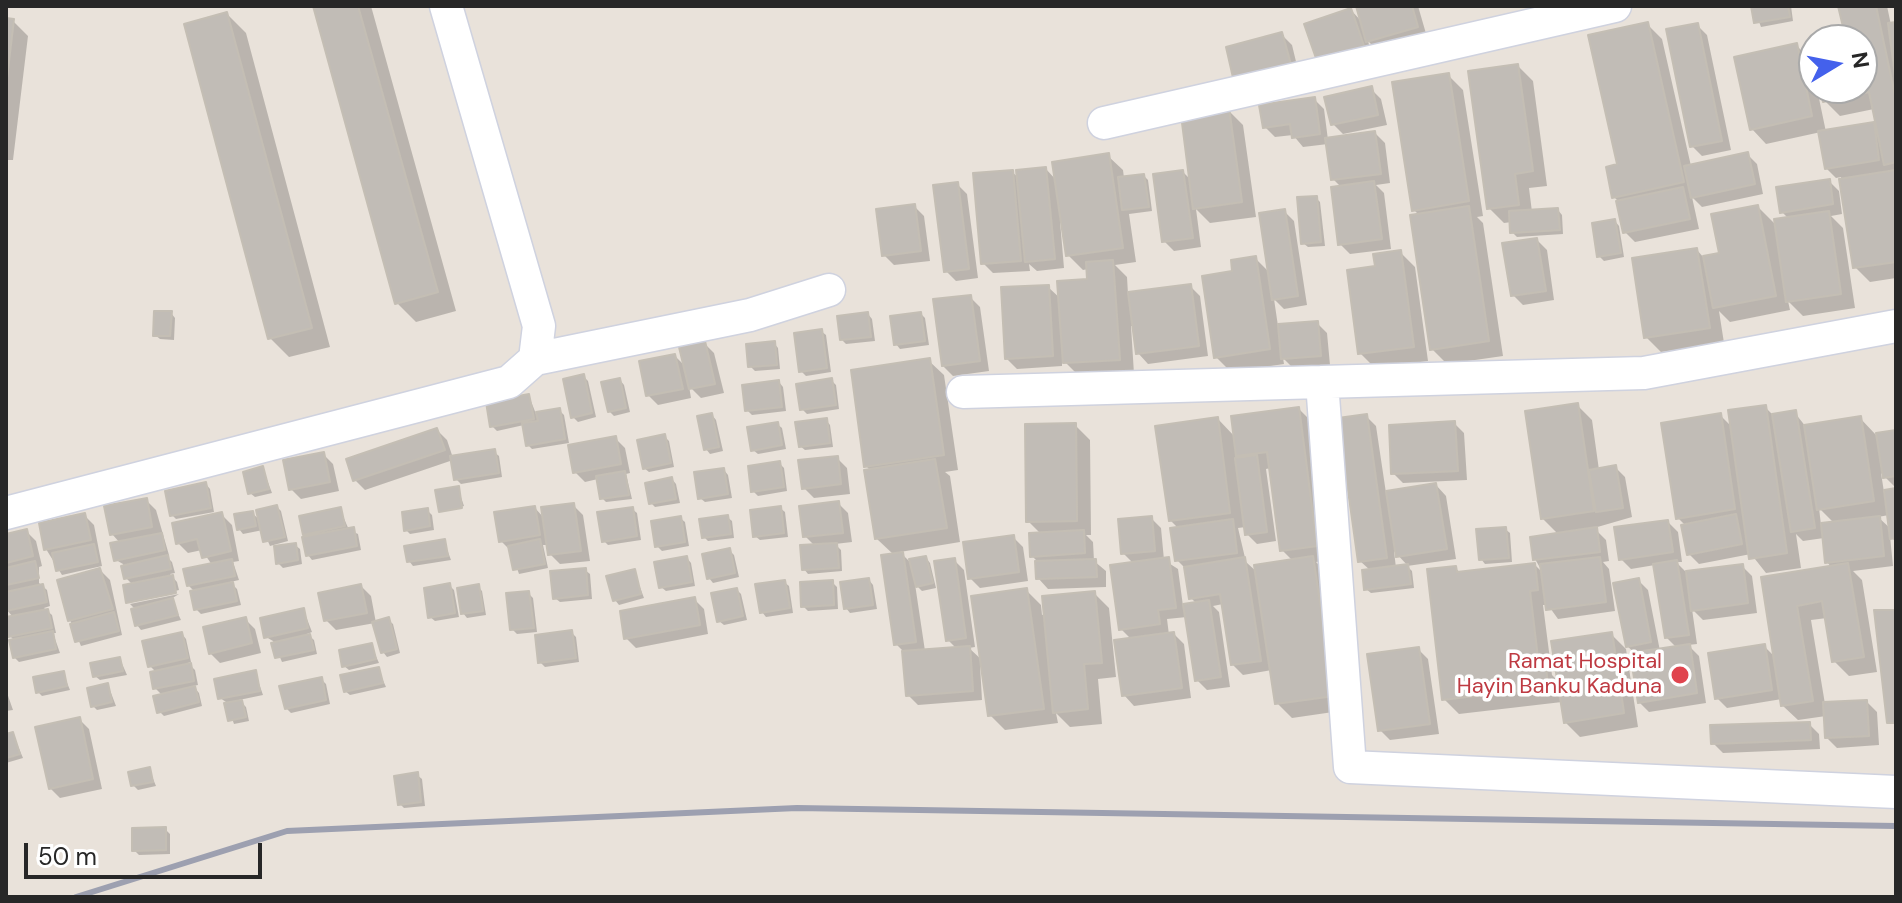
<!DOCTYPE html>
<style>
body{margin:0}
#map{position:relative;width:1902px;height:903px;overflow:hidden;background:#e9e2da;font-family:"DM Sans",sans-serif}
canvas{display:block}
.frame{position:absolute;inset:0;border:8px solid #272727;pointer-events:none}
.north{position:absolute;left:1798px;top:24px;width:80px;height:80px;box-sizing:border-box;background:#fff;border:2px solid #a9a9a9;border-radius:50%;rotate:80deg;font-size:22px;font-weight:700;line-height:32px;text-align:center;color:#272727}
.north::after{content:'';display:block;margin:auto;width:28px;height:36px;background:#4461ec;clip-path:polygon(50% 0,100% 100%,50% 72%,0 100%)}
.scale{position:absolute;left:24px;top:843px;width:238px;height:36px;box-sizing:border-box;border:4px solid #272727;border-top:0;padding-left:10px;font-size:24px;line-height:28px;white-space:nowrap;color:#272727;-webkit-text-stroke:6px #fff;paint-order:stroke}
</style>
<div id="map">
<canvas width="1902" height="903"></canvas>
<div class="frame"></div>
<div class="north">N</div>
<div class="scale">50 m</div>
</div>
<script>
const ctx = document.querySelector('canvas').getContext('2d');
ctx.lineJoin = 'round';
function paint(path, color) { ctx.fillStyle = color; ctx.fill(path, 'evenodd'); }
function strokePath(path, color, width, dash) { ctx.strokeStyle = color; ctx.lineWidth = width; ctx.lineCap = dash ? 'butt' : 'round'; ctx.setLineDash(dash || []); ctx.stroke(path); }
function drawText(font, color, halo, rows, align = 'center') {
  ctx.font = font + ' "DM Sans",sans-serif'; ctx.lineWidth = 7; ctx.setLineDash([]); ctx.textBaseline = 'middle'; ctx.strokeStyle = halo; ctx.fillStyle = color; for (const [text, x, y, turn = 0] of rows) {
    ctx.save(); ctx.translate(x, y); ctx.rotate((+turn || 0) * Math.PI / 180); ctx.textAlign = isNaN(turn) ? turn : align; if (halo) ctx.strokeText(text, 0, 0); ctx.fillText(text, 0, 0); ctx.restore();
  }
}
paint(new Path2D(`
 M315,6H371L456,311L416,322L397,303Z
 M1358,6H1418L1427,37L1378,51L1368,41L1373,59L1329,73L1351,10L1362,22Z
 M1753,6H1791L1793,21L1761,27Z
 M1840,6H1887L1891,25L1896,24V278L1870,282L1855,267L1841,177L1836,178L1826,168L1821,132L1766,144L1752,129L1796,45L1811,60L1826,132L1873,124L1879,130L1874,109L1840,116L1825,101L1822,88H1862V40H1814V50L1812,40L1846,33Z
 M227,14L246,33L330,347L289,357L270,338Z
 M6,20L13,21L28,36L13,160H6Z
 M1647,24L1662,39L1691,166L1747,154L1757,164L1763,194L1702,207L1692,197L1699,229L1635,242L1625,232L1619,202L1614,197Z
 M1697,25L1707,35L1731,150L1702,156L1692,146Z
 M1282,35L1292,45L1300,78L1246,91Z
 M1518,66L1533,81L1547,186L1529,188L1532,212L1558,210L1562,215L1563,234L1517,237L1512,232V222L1504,223L1489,208Z
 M1448,75L1463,90L1483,216L1477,217L1483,223L1503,356L1447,364L1432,349L1420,216L1414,210Z
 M1371,89L1381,99L1387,125L1343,134L1333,124Z
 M1314,99L1324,109L1328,140L1375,133L1385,143L1390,183L1376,185L1384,193L1391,249L1350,254L1340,244L1341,187L1333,179L1328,144L1303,147L1293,135L1275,137L1265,127Z
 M1228,110L1243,125L1256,217L1210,223L1196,209L1201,247L1174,251L1164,241L1183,172L1192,181Z
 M1108,156L1123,170L1124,178L1144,176L1148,180L1152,211L1129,214L1136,262L1115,265L1127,277L1128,294L1190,286L1200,296L1208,356L1148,364L1138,353L1134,326H1131L1134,374L1080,377L1062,359V366L1017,369L1007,359L1048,287L1061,299L1089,281L1088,269L1083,270L1068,255L1063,220L1060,221L1064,268L1037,271L1029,264L1030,271L993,273L983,263L1012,172L1019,178L1046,169L1057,181Z
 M1829,181L1839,191L1842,214L1831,216L1843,228L1855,308L1803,316L1788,301L1790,310L1730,322L1719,311L1724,343L1661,352L1646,337L1697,250L1704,258L1721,255L1758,207L1777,226L1789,219L1782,212Z
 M957,184L967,194L978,278L956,281L946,271Z
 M1316,198L1320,202L1325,246L1308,247L1303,243Z
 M914,206L924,216L930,261L894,265L884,255Z
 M1284,211L1294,221L1307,305L1284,309L1274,299L1278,326L1317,323L1327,333L1330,365L1293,368L1283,358L1284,364L1231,372L1216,357L1234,273L1256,259L1270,273Z
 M1615,221L1619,226L1624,257L1604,261L1599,256Z
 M1537,240L1547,250L1554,300L1523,305L1513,295Z
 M1400,252L1415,267L1428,361L1375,368L1360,353L1377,268Z
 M970,297L980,307L989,371L953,376L943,366Z
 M171,313L175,318L174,340L160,339L155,335Z
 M868,314L872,319L875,341L846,344L842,340Z
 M921,314L925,318L929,345L900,349L896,344Z
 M821,331L826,335L831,372L806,376L801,371Z
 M704,343L714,353L724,393L701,398L689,386L691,398L658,405L648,395L675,356L686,367Z
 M774,343L778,348L780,369L755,371L750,366Z
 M929,361L944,375L958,470L945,472L950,476L960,542L900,552L909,561L926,558L930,563L936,588L922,591L915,584L925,651L957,649L948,640L954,560L964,570L975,647L969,648L983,661L1026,590L1041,605L1042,615L1094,593L1109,608L1116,677L1098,679L1102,724L1070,727L1056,713L1058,723L1005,730L990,715L983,664L980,665L982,700L918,705L908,695L904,652L896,644L894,555L877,539L871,471L866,466Z
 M584,377L588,381L596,417L578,422L573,417Z
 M620,380L624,385L630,412L614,416L609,411Z
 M831,380L836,385L839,409L807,414L802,409Z
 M779,382L783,387L786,411L752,415L747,410Z
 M529,396L536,414L559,410L564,415L569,443L532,449L528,445L524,425L497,431L492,426Z
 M1577,405L1592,420L1599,470L1615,467L1625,477L1632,517L1594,528L1606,540L1609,561L1603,562L1609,569L1615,611L1558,619L1548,605H1543L1552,675L1559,682L1611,634L1626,649L1638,727L1580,737L1565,722L1562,702L1459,714L1444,699L1455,568L1461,573L1535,565L1543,573L1535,559L1559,535L1542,518Z
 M1765,407L1774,416L1795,413L1806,427L1860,418L1876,435L1896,432V488L1881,473L1884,492L1896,490V542L1890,536L1893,566L1853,571L1862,580L1877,672L1849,676L1834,661L1827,618L1811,620L1825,704L1867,702L1877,712L1879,745L1837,748L1827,738L1826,716L1798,720L1783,706L1782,699L1727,708L1717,698L1764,646L1776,658L1763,579L1832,568L1827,562L1824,538L1803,541L1796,534L1801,568L1766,573L1751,554L1699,564L1689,554L1686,526L1678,518L1720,415L1732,427ZM1819,508L1834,523L1821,525ZM1889,515L1891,529L1878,517Z
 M1299,409L1314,424L1331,560L1316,562L1327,573L1347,710L1292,718L1277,703L1272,670L1243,675L1233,665L1223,604L1213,606L1219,612L1230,687L1207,690L1197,680L1187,617L1167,619L1169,635L1174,634L1184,644L1191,698L1134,706L1124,695L1131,639L1121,629L1134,564L1123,553L1151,518L1161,528L1164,560L1178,569L1183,606L1197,604L1191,598L1187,570L1177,560L1179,529L1171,521L1218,419L1236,438ZM1271,468L1282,550L1293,561L1258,573L1246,562L1238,528L1246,527L1247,534L1257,544L1276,541L1266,469Z
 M712,415L716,420L723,451L710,454L706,449Z
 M1366,416L1376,426L1386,493L1436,485L1446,496L1456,559L1407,566L1412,571L1414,588L1371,593L1366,589L1371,571L1360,561ZM1394,551L1408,566L1396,568Z
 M826,420L830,425L833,447L805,450L800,446Z
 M1454,423L1464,433L1467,480L1403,483L1393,473Z
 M777,424L782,428L786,449L758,454L753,450Z
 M1075,425L1090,440L1091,535H1086L1093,542L1094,561L1106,571V587L1048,589L1038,578L1037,561L1032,556L1041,534L1028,521Z
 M437,430L447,440L453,458L494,452L499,456L502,477L461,484L456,479L453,460L365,490L355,480Z
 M664,436L669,441L674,467L649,472L644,468Z
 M615,438L625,448L630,473L626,474L632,499L606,502L602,498L598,479L585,482L575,472Z
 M323,454L333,464L339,491L301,499L291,489Z
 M837,458L847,468L850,494L814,498L804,488Z
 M780,464L784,468L787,491L758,496L753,491Z
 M263,469L272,493L255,497L250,493Z
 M724,470L728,475L732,498L705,502L700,498Z
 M672,479L676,484L680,503L655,507L651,503Z
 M206,484L210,489L214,512L176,519L172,515Z
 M458,488L464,506L441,512L437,491Z
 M146,500L156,510L169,555H165L172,562L175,573L170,574L177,582L179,590L129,603L125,587L133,585L126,578L123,564L116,560L120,543L112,534Z
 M838,503L848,513L852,542L835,544L841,550L842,571L808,574L804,569L815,546L805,536Z
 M573,505L583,515L590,561L560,564L550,554L548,545H543L548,568L519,574L511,551L501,541L535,508L544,518Z
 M277,507L281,511L288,541L270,546L263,530L243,534L239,529L252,513L261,521Z
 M780,508L785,512L788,537L760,540L755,536Z
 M340,509L349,530L358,534L361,550L312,560L308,555L309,538L305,534Z
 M632,509L637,513L641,540L608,545L604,541Z
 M427,510L432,515L434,530L410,534L406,530Z
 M221,514L232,525L239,561L233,562L239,580L230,582L237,589L241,605L201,614L196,609L195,592L188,585L212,565L202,550L188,553L178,543Z
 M84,515L94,525L102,566L62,575L46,549Z
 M727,517L732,521L734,538L708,541L704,537Z
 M680,518L685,522L689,546L662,551L657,546Z
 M1668,522L1678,532L1682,562H1676L1687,573L1742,566L1752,576L1757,613L1703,620L1692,609L1697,644L1688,645L1699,656L1706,703L1649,712L1639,702L1636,654L1627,646L1638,580L1648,590L1660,651L1677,648L1666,637L1655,565L1631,569L1621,559Z
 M1505,529L1510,533L1512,562L1485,564L1481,559Z
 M26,531L36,541L42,566L39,567V583L47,590L50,606L44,608L52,615L56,633H53L60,653L19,662L14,657L15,641L10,636L13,617L6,609V536Z
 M1013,537L1023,547L1028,581L980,588L970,578Z
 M444,541L451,560L413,566L409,561Z
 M295,545L300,549L302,564L283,568L278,563Z
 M729,550L734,555L739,577L713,583L709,578Z
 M687,558L691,563L695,586L666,591L661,587Z
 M100,570L110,580L122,635L81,646L70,620Z
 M585,570L590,574L592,599L560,602L555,598Z
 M634,571L644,598L619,605L615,600Z
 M869,580L873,585L877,609L850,613L846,608Z
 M784,582L789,586L793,613L766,617L762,612Z
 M832,582L837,587L838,609L808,611L803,606Z
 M449,585L454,590L459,617L435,621L430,617Z
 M361,586L371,596L376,623L388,620L393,624L400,653L387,657L383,652L375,623L336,630L326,620Z
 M478,587L482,591L486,615L467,618L463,613Z
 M737,590L741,594L747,620L724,625L719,621Z
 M528,593L533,598L537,632L517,634L512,629Z
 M179,594L171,599L181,620L141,630L137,625L136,610L130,604Z
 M694,599L704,609L708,634L636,648L626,638Z
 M304,611L312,632L307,634L314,640L317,654L282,662L273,641L266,637Z
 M245,619L255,629L261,653L220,663L210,653Z
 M571,632L576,637L579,662L545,667L540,662Z
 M182,634L186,639L191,662L188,663L195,670L198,685L193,686L199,693L202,706L164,716L159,711L163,696L155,688L156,672L150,666Z
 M371,645L379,663L349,670L344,666Z
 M1418,649L1428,659L1439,734L1390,740L1380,730Z
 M120,659L127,675L100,680L95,676Z
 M378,669L386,687L350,695L345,691Z
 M255,672L263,695L239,700L246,707L249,721L234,724L226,702L220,698Z
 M63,673L70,690L42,696L38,692Z
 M321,679L326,684L330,704L291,713L286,708Z
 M108,685L116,706L97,710L93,706Z
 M6,690L13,710L6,711Z
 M79,719L89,729L102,789L60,798L50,788Z
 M1809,724L1819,734L1820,749L1723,753L1713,743Z
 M13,734L23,758L6,763V736Z
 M149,769L156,786L138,790L133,785Z
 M417,775L422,779L425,806L404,808L400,804Z
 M165,829L170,834V854L139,855L134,850Z`), '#0003');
const building = new Path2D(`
 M313,6H358L438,292L395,304Z
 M1356,6H1412L1418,27L1366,42Z
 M1751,6H1788L1790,17L1754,23Z
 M1838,6H1876L1896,100V162L1884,165L1869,92L1823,102L1820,88H1862V40H1814V60L1810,38L1844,31Z
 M1351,8L1365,49L1318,64L1304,24Z
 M227,12L312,328L268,339L184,24Z
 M6,18L14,19L6,86Z
 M1648,22L1684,182L1612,198L1606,167L1617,164L1588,35Z
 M1896,22V82L1888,23Z
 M1698,23L1722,141L1690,147L1666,29Z
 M1282,32L1292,68L1234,82L1226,47Z
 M1797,43L1812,116L1750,130L1734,57Z
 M1518,64L1533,171L1515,174L1519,205L1487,209L1468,71Z
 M1449,73L1469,201L1412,211L1392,82Z
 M1372,86L1378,115L1331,125L1324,97Z
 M1315,97L1320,134L1292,138L1290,124L1263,128L1259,105Z
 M1229,108L1242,202L1193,209L1181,115Z
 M1874,122L1879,160L1825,169L1818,131Z
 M1375,131L1381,174L1331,180L1325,138Z
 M1748,152L1755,184L1691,198L1684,166Z
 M1109,153L1123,248L1066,256L1052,162Z
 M1046,167L1055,259L1025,262L1016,170Z
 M1013,170L1021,261L981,264L973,173Z
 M1183,170L1193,238L1162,242L1153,174Z
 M1896,170V262L1853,268L1839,179Z
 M1144,174L1149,207L1122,210L1118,177Z
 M1830,179L1833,204L1780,213L1776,187Z
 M1374,181L1382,239L1338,245L1331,187Z
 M958,182L969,269L944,272L933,185Z
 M1683,187L1690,219L1623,233L1616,201Z
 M1317,196L1321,242L1301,244L1297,197Z
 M915,204L921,251L882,256L876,209Z
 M1758,205L1776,296L1713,308L1703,256L1719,253L1711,214Z
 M1469,206L1489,341L1430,350L1410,215Z
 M1558,208L1560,230L1510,233L1509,211Z
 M1285,209L1298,296L1272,300L1259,213Z
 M1829,211L1841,294L1786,302L1774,219Z
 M1615,219L1621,253L1597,257L1592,223Z
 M1537,238L1546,291L1511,296L1502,243Z
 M1697,248L1710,328L1644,338L1632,258Z
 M1401,250L1414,347L1358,354L1347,270L1375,266L1373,254Z
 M1256,256L1270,349L1214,358L1202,276L1232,271L1231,260Z
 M1113,260L1120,360L1063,363L1057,281L1087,279L1086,262Z
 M1191,284L1199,346L1136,354L1128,292Z
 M1049,285L1053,356L1005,359L1001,287Z
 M971,295L980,361L942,366L933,299Z
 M154,311H172L170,336H153Z
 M868,312L871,337L840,340L837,316Z
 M921,312L925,341L894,345L890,316Z
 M1318,321L1321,356L1281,359L1278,324Z
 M822,329L827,368L799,372L794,333Z
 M705,341L715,384L689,389L679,347Z
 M775,341L777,365L748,367L746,344Z
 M675,354L683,389L646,396L639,361Z
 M930,358L944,455L864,467L851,370Z
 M584,374L592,413L571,418L563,379Z
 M620,378L626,408L608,412L601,382Z
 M832,378L836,405L800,410L796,384Z
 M779,380L782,407L745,411L742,385Z
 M529,394L534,419L490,427L486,402Z
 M1578,403L1594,511L1541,519L1525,411Z
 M1766,405L1787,553L1749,559L1728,410Z
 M1299,407L1317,546L1280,551L1267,452L1236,456L1231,416Z
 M560,408L565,439L526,446L522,423L538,421L536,412Z
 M1796,410L1815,528L1791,532L1772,414Z
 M712,413L719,447L704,450L697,416Z
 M1721,413L1735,509L1676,519L1661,423Z
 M1367,414L1387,558L1358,562L1338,418Z
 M1861,416L1874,501L1817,510L1804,425Z
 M1218,417L1230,513L1169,521L1155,426Z
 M827,418L830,443L799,447L795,422Z
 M1455,421L1458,471L1391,474L1389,425Z
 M778,422L782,445L751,451L747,427Z
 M1076,423L1077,521L1026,522L1025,424Z
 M437,428L445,450L353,481L346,459Z
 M1896,430V476L1883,478L1876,433Z
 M665,434L671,463L643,469L637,440Z
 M616,436L621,464L573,473L568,445Z
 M495,449L499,473L454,480L450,456Z
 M324,452L330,482L289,490L283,460Z
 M1257,455L1267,532L1245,535L1235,458Z
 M838,456L841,484L802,489L798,460Z
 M935,459L947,528L875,539L864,470Z
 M780,461L784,487L751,492L748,466Z
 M1616,465L1623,508L1596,512L1589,470Z
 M263,466L269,489L248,494L243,472Z
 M724,468L728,494L698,499L694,472Z
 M625,471L629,495L600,499L596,476Z
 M672,477L676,499L649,504L645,483Z
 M206,482L211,508L170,516L165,491Z
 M1436,483L1447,549L1396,557L1386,491Z
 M459,486L462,508L439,512L435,490Z
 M1896,488V538L1890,539L1884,490Z
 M147,498L152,527L110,535L104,506Z
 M839,501L843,533L803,537L799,506Z
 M574,503L581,551L548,555L541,507Z
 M277,505L285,537L263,542L256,510Z
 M535,506L540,535L499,542L494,512Z
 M781,506L784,533L753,537L750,510Z
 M341,507L345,526L303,535L299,516Z
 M633,507L637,536L602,542L597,512Z
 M428,508L430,526L404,531L402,512Z
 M253,511L256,526L237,530L234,514Z
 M222,512L231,551L202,558L197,539L176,544L172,523Z
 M85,513L91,540L44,550L39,523Z
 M1736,514L1742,544L1687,555L1681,525Z
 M728,515L731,534L702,538L699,519Z
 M681,516L685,542L655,547L651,521Z
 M1152,516L1155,551L1121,554L1118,519Z
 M1880,516L1884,556L1825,563L1821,523Z
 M1233,519L1237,553L1175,561L1170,528Z
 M1668,520L1673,552L1619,560L1614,527Z
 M354,527L357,546L306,556L302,537Z
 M1506,527L1509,558L1479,560L1476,529Z
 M1597,527L1600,552L1533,560L1530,537Z
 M27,529L33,556L6,563V534Z
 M1084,530L1085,553L1030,557L1029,533Z
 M162,533L165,550L114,561L110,543Z
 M1014,535L1019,572L968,579L963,542Z
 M445,539L448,556L407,562L404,546Z
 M540,539L545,564L513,570L508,546Z
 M296,543L298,560L276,564L274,546Z
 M837,543L839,568L802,570L800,545Z
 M94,544L98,562L56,571L52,553Z
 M730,548L735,573L707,579L702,554Z
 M903,552L916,642L894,645L881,555Z
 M168,555L171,569L124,579L121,566Z
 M687,556L692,582L659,588L654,562Z
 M926,556L933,583L916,587L909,559Z
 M1313,556L1334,696L1275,704L1254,565Z
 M1169,557L1176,608L1158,610L1160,624L1119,630L1110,565Z
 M1245,557L1261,661L1231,665L1220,594L1189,599L1184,567Z
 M1600,557L1606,602L1546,610L1540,564Z
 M955,558L966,638L946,641L934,561Z
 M232,559L235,576L187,586L183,569Z
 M1096,559L1097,577L1036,579L1035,561Z
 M1677,560L1689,635L1665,638L1653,564Z
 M35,561L39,578L6,585V568Z
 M1535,563L1538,590L1530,591L1539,667L1546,666L1548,687L1442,700L1427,569L1456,566L1457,572Z
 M1848,563L1864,657L1832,662L1822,601L1797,606L1813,701L1781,706L1761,577Z
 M1408,564L1411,584L1364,590L1362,570Z
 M1743,564L1748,603L1691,611L1686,571Z
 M100,568L113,609L68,621L57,580Z
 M586,568L588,595L553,599L550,571Z
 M635,569L641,594L613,601L606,576Z
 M173,575L176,593L126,603L123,585Z
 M869,578L873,605L844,609L840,582Z
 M1639,578L1651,642L1626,647L1613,583Z
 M785,580L790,608L760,613L755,584Z
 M833,580L834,605L801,607L800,582Z
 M233,582L237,601L194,610L190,591Z
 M450,583L455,613L428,618L424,588Z
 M43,584L47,602L6,611V592Z
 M361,584L367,613L324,621L318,593Z
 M479,584L483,611L461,614L457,588Z
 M737,588L743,616L717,622L711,593Z
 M1027,588L1044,709L988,716L971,596Z
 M529,591L534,628L510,630L506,593Z
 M1095,591L1102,663L1084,664L1088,709L1053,713L1042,596Z
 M695,597L700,625L624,639L620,611Z
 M173,598L178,615L135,626L131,609Z
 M1209,600L1221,677L1195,681L1183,604Z
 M304,608L308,628L264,638L260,618Z
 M48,609L52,628L8,637L6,617Z
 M1874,610H1896V723H1887Z
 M114,612L119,631L75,642L70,624Z
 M246,617L252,643L209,654L203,627Z
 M389,617L397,649L381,653L372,622Z
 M572,630L576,658L538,663L535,635Z
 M53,631L56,649L13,658L9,640Z
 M182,632L188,658L148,667L142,641Z
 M1174,632L1182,688L1122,696L1114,640Z
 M1612,632L1624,713L1564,723L1551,641Z
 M310,634L314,650L275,658L271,643Z
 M372,643L376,659L342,667L339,650Z
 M1690,644L1697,693L1638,703L1630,653Z
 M1765,644L1772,690L1715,699L1708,653Z
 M970,646L973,691L906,696L902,651Z
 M1419,647L1430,724L1378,731L1367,654Z
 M120,657L123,671L93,677L90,663Z
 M191,663L194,681L153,689L150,672Z
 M379,667L383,683L344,692L340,675Z
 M256,670L260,691L218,699L214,679Z
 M64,671L67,686L36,693L33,677Z
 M322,677L326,700L285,709L279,686Z
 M108,683L112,702L91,707L87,688Z
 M195,686L199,702L157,713L153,696Z
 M242,700L246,717L228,721L224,703Z
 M1867,700L1869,736L1825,738L1823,702Z
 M80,717L93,779L49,789L35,727Z
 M1810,722L1811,740L1711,744L1710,725Z
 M13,732L20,754L6,758V734Z
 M150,767L153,782L131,786L128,772Z
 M418,772L421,802L398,805L394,776Z
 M166,827V850L132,851V828Z`);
paint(building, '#c1bcb6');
strokePath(building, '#c4beb4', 2);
const street = new Path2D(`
 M446,6L539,326L535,359
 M1104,123L1615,6
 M1322,382L1350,767L1896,792
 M963,392L1644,373L1896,326
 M6,513L509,382L535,359L750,315L829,290`);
strokePath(street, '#cfd2df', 35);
strokePath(street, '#fff', 32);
strokePath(new Path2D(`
 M76,897L287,831L797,808L1896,826`), '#9da0b0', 6);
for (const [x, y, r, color] of [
 [1680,675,10,"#e0444e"]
]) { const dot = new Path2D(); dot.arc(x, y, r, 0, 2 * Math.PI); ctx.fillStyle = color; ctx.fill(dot); strokePath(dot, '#fff', 3); }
drawText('22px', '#be3a42', '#fff', [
 ["Ramat Hospital",1662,662],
 ["Hayin Banku Kaduna",1662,687]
], 'right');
</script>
